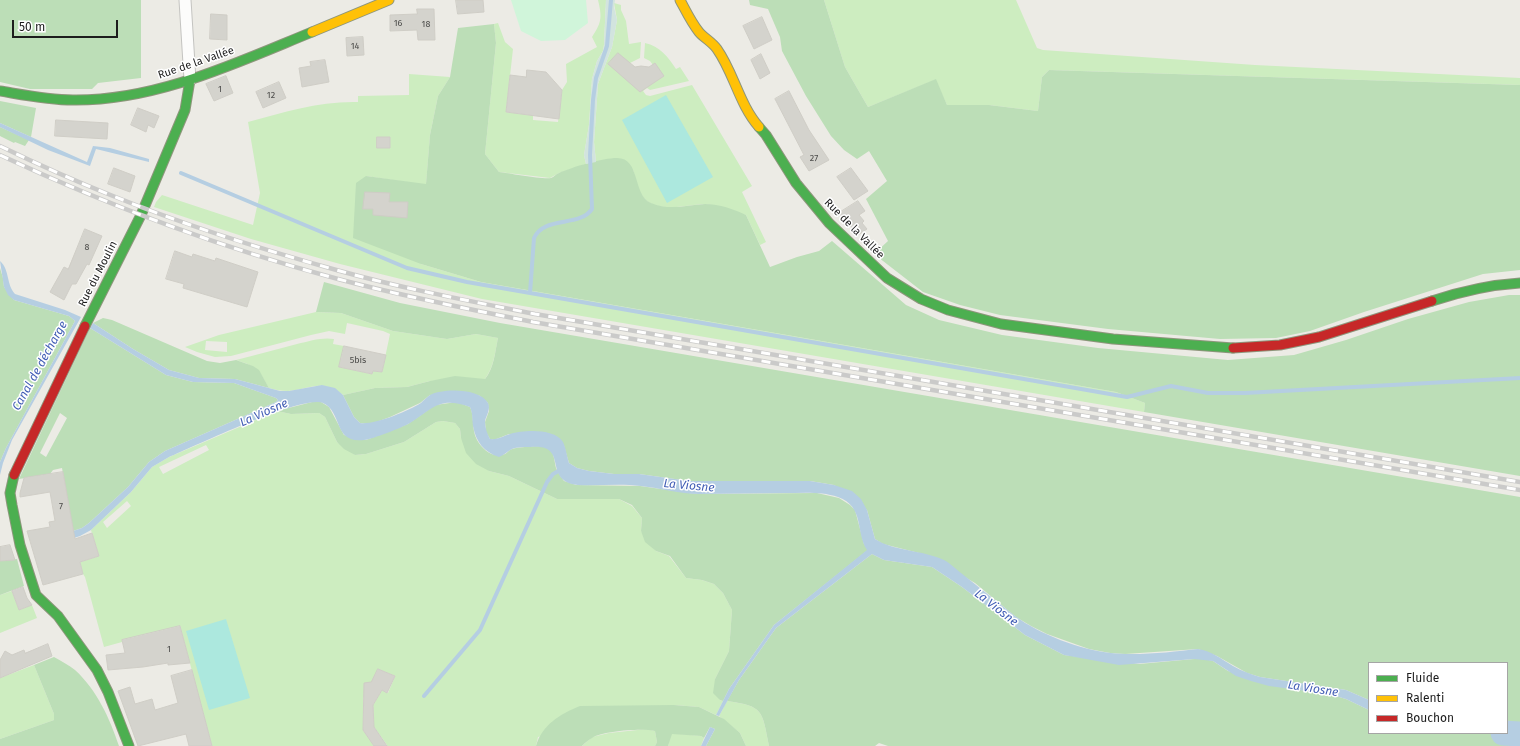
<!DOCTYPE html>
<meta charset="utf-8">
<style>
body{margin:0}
#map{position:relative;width:1520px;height:746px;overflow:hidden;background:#ecebe5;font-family:"Fira Sans",sans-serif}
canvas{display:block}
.legend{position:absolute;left:1368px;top:662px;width:140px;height:72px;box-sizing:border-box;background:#fff;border:1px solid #a5a5a5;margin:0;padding:5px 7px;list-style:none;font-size:12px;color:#1d1d1d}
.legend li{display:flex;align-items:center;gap:8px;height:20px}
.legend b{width:20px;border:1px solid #a5a5a5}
.scale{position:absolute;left:12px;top:20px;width:106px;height:18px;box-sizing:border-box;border:2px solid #1d1d1d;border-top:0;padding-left:5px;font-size:12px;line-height:14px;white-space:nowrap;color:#1d1d1d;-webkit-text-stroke:3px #fff;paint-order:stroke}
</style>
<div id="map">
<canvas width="1520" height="746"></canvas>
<ul class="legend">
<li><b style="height:5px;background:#4caf50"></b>Fluide</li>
<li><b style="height:5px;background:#ffc107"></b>Ralenti</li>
<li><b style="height:5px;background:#c62828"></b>Bouchon</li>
</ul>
<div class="scale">50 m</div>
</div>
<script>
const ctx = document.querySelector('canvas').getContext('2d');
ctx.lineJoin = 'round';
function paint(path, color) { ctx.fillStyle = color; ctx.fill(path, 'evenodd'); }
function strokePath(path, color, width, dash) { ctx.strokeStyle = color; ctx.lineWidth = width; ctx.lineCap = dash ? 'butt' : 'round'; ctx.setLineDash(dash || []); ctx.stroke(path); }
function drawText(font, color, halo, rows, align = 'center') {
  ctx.font = font + ' "Fira Sans",sans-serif'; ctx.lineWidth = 3; ctx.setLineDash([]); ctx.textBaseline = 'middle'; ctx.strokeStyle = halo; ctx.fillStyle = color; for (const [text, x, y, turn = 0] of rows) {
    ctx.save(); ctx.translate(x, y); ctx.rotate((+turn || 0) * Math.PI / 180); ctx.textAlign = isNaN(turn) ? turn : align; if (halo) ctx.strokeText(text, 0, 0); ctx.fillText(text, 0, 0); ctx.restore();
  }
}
paint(new Path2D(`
 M598,0H606L604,45L603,51L597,61L592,79L589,125L584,155L586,164L559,173L550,178L499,172L485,154L496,43L494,24L498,23L505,42L513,49L506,112L533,115V120L558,122L562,90L567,82L566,64L597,47L592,37C602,22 602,17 598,0Z
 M824,0H1016L1037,48L1043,50L1255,65L1520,78V85L1049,70L1042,77L1038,111L989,105H947L935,80L868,107L845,67Z
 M614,3L621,5V10L626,21L629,44L641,42L640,58L630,63L636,68L641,66L647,69L653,65L650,61L644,58L645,43C660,46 668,57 676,69L680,67L689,81L650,90L647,88L643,91L646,95L650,96L692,85L752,186L742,192L766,242L760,245L746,215C735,212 714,204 704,204C685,205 653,215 641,194C637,188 636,178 633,170L596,162L594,142L598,84L612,47L617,20Z
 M409,74L450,77L438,96L430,135L426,185L366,176L421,264L481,282L1116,392L1145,403L1144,412L482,299L340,264L251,239L154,207L156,202L162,195L253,225L260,193L248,122C284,112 320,101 358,102V96L409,95Z
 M316,312L341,313L393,331L447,339L476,334L498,338C495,352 494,367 485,379L430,381L407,387L375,388L343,395C322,378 310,389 288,391C281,391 275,390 269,388C258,369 258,367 236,360C257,355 277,349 297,344C310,341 322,337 334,339L333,344L344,346L340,367L372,374L373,371L382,372L390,334L383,331L347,323L345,334L329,331L311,335L231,356L215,357L197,352L185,347L219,335ZM206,341L227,342V352L205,350Z
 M277,411L291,414L319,413L325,417L337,442L355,455L366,454L404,442L436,422L443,421L455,423L460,429L461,438L489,471L509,476L557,499H619L632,506L642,518L641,531L656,551L669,556L686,578L702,580L714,584L723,593L732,610L729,651L715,679L720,700L723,701L716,715L699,707L674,705L538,737L536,746H385L387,745L374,727L373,705L382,690L388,693L395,676L378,669L363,699V730L374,746H212L180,626L122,640V642L104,647L85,577L83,574L80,562L99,556L91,530L131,492L152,467L169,457ZM206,445L209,450L163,474L159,467ZM127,501L131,506L107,528L103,522Z
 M12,591L19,610L32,605L37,618L0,633V595Z
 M34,665L54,714V720L0,739V678Z
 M727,701C764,706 762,711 769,746H746L740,733L719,716Z
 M647,729L655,731L657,742L655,746H582L592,737L609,733Z
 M671,733L701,736L704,738L701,746H668Z`), '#cdedc0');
paint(new Path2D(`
 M0,0H141V78L98,83L92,89H30L0,82Z
 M749,0H824L845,67L868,107L936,79L947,105H989L1038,111L1042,77L1049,70L1520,85V270L1483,274L1364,312L1310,331L1276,338L1220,339L1108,329L1000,315L960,305L923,292L874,254L888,241L866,199L887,181L869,151L857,159L844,150L831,136L806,96L782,51L780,37L768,9L750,5Z
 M494,24L496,43L485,154L499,172C508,173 545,180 551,178C554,177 556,174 559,173C572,167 603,158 617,158C641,158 632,195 651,203C670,211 686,205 705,204C720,204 733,209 746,215L770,267L797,257L819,251L832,241L906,305L939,320L1002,335L1098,348L1228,360L1294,355L1346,340L1408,319L1469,302L1509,295H1520V476L1144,412L1145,403L1116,392L481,282L421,264L353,238L356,183L366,176L426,184L430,135L438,96L450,77L458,28Z
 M0,101L36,108L31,137L0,123Z
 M0,127L29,140L25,146L15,142L14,143L0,136Z
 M0,268L3,278L4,287L14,300L69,316L75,321L6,448L0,462Z
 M324,282L400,303L500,323L1520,497V746H888L879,743L875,746H769C762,711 764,706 727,701L739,680L776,628L872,554L884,560L932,567L962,587L1025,635L1064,655L1139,664L1194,659H1205L1213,661L1228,671L1301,690L1329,694L1346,699L1369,710V733H1507V663H1369V700L1346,690L1260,677L1247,673L1217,656L1198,649L1125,654L1110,653L1089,649L1047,634L1031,626L1016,617L975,583L927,555L883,544L875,539L867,510L834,485L810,481H689L639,474H614L589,471L577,468L569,463L564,446L509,434L494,440L490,439L486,432L485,422L489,411L488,403L480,396L470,393L430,395L420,403L390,417L371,424L360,423L354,417L343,395L375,388L407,387L430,381L455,376L485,379C494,368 495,352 498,338L476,334L447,339L393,331L341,313L316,312Z
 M103,318L112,320L207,361L220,363L236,360L253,366L259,370L269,388L235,379L199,378L169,370L133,349L93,323Z
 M90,328L166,375L193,382L234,383L276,398L278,400L276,402L165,451L149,462L128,487L89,523L82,528L73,531L62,468L53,470L50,474L19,479ZM60,413L67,418L46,457L40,453Z
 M312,402H321L329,407L344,435L366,440L408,424L435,405L457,402L470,407C475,417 471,429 477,440C482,449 493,459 505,454C507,453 509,450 512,449C517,447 541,445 546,447C555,451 554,461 556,468C558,473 562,478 564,481L576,485L640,486L696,494L817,493L839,498L850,505L855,510L864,544L868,550L774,625L729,689L723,701L720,700L713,693L715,679L729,651L732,610L723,593L714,584L702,580L686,578L670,556L656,551L645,542L641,531L642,518L632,505L619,499H557L509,476L489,471L476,464L466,453L461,438L460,429L455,423L443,421L436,422L404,442L366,454L355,455L344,449L337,442L325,417L319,413L291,414L277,411Z
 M17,559L24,586L0,595V561Z
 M54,657C61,661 69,665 75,670C97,690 110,719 119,746H0V739L54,720V714L34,665Z
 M674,705L699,707L724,719L740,733L746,746H706L715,729L710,727L704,738L701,736L672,734L668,746H655L657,742L655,731C643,728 602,731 592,738C588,740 585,743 582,746H536C542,725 560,714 580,706Z`), '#bcdeb7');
paint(new Path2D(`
 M606,0H615L614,7L617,20L612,47L598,84L594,142L596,162L586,164L584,155L589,125L592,79L597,61L603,51L604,45Z`), '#d2e4de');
paint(new Path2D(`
 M511,0H586L588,23L565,40L541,41L521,31Z`), '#d0f5da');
paint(new Path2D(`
 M666,95L713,177L667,203L622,120Z
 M226,619L250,698L209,710L186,631Z`), '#ace8de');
paint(new Path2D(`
 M0,123L87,162L93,146L110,148L149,159V162L96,149L90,166L48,150L0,127Z
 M0,261C10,270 6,284 15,294L65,310L81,317L12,440L3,463L0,475V462L6,448L75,321L69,316L14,300L8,295L4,287Z
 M93,323L133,349L169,370L199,378L235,379L280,391H289L322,385L335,388L343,395L354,417L360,423C375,425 408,411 421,403C424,400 427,397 430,395C443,388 480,388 488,403C491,409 486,416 485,421C485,428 487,433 490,439C498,440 503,436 510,434C524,430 554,428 563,442C566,448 567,457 569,463L577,468L589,471L614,474H639L689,481H810L834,485L852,491L861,499L867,510L875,539C893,551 923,550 944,560C950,563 956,569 961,573C979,587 997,602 1015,616C1039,634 1081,650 1111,653C1137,656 1172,652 1198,649C1212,651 1221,659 1233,666C1242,671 1250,674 1260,677L1346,690L1369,700V710L1346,699L1329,694L1269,686L1251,681L1236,676L1213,661L1194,659L1119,665L1064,655L1025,635L962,587L932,567L884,560L872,554L776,628L739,680L719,716L716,715L729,689L774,625L867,550C855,531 865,507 838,497C821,491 802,493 784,493C755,493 727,494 699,494C680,494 660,488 641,486C620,483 599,486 578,485C541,481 571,443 530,447C525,447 517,447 512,449C508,451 504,455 499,457C484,452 476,442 473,426C472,419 473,414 470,407C439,396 434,408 410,423C401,428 373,439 364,440C333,444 343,412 323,403C303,394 193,447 169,457L152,467L131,492L91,530L80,536L74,538L73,531L82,528L89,523L128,487L149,462L165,451L276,402L278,400L276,398L234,383L193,382L166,375L90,328Z
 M710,727L715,729L706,746H701Z`), '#b5cee2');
strokePath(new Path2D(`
 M181,173L407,268L467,282L1127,397L1171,386L1208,393H1245L1520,378
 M530,293L534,238C545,215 579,228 592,209L590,155L593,100L596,78L607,46L611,0
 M424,696L480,630L547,482L553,474L562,469`), '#b5cee2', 4);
strokePath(new Path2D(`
 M1503,733L1520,734`), '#b5cee2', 25);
const building = new Path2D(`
 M456,0H483L484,12L458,14Z
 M417,9H434L435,40H418L417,30L390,31V15L417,14Z
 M211,14L227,15V40L210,39Z
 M762,17L772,40L754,49L743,26Z
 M363,37L364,55L347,56L346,38Z
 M618,53L635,67L641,66L649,67L655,63L664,76L640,92L608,64Z
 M761,54L770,73L760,79L751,60Z
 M325,60L329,82L302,87L299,68L311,66L310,62Z
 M527,70L546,72L562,90L559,119L506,112L510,75L526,77Z
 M226,76L233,93L214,101L206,84Z
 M279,82L286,98L263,108L256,92Z
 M789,91L809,130L829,160L809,171L800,157L804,155L775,99Z
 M138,108L159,116L154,128L148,125L146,132L131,125Z
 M56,120L108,123L107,139L55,136Z
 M377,137H390V148H377Z
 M114,168L135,176L130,192L108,184Z
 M851,168L868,191L854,200L837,177Z
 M365,192L390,193L389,202H408L407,218L373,215V209H363Z
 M858,201L865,211L859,215L864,221L862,223L867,229L858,235L839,213Z
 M85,229L102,236L89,265L87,264L76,284H72L64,300L50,292L64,267L68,269Z
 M175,251L192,257L193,254L215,261L216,258L258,272L247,307L183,288L184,284L166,279Z
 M344,346L386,355L382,372L373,371L372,374L339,367Z
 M63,472L75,539L92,533L99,556L80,562L83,574L43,585L27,531L50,527L49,522L55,521L50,492L20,497V493L24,478Z
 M10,545L15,560L0,561V547Z
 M23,587L27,598L32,605L19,610L12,591Z
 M180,626L190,663L168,665V663L143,667L108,670L106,655L125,653L122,640Z
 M48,644L52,656L0,678V660L5,651L12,655L24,650L25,653Z
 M378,669L395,676L387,693L382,690L373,705L374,727L387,746H374L363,730L364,683L371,682Z
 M192,670L212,746H189L186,734L138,746L118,691L130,687L135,704L152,699L155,710L178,703L171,676Z`);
paint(building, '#d4d3cd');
strokePath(building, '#cfcdc6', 1);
const street = new Path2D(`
 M185,0L190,80`);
const fast = new Path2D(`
 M0,91C24,95 48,100 73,100C156,101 236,63 312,32
 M759,127L766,135L796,183L829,223L887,278L921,299L948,310L1001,324L1113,339L1233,348
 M1432,301C1462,291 1488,285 1520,283
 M85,326L141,215L185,110L190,80
 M14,475L10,493L12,505L20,545L36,595L58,616L97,670L108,692L129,746`);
const slow = new Path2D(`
 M680,0C686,11 691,22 699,32C704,38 712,42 717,49C734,73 739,104 759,127
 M312,32L389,0`);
const jam = new Path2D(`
 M1233,348L1280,345L1319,337L1432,301
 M14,475L85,326`);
strokePath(street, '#c4c4c1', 13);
strokePath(fast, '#8e967c', 11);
strokePath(slow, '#8e967c', 11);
strokePath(jam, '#8e967c', 11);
strokePath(street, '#fcfcfb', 11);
strokePath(fast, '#4caf50', 9);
strokePath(slow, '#ffc107', 9);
strokePath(jam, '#c62828', 9);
const rail = new Path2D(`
 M0,146C37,164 75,181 113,196C187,226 264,250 340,271C405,289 470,301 535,314L1520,482
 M0,155C109,206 222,248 338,279C402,296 468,309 533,322L1520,490`);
strokePath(rail, '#cacac9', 4.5);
strokePath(rail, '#fff', 3, [9]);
drawText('9px', '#4c4c4a', null, [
 ["16",398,23],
 ["18",426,24],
 ["14",355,46],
 ["1",220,89],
 ["12",271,95],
 ["27",814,158],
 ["8",87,247],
 ["5bis",358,360],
 ["7",61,506],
 ["1",169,649]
]);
drawText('11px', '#1d1d1d', '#fff', [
 ["Rue de la Vallée",196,63,-19],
 ["Rue de la Vallée",854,229,45],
 ["Rue du Moulin",98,274,-63]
]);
drawText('italic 12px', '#415db5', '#fff', [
 ["Canal de décharge",40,366,-61],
 ["La Viosne",264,413,-24],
 ["La Viosne",689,486,5],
 ["La Viosne",996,608,38],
 ["La Viosne",1313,689,9]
]);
</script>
